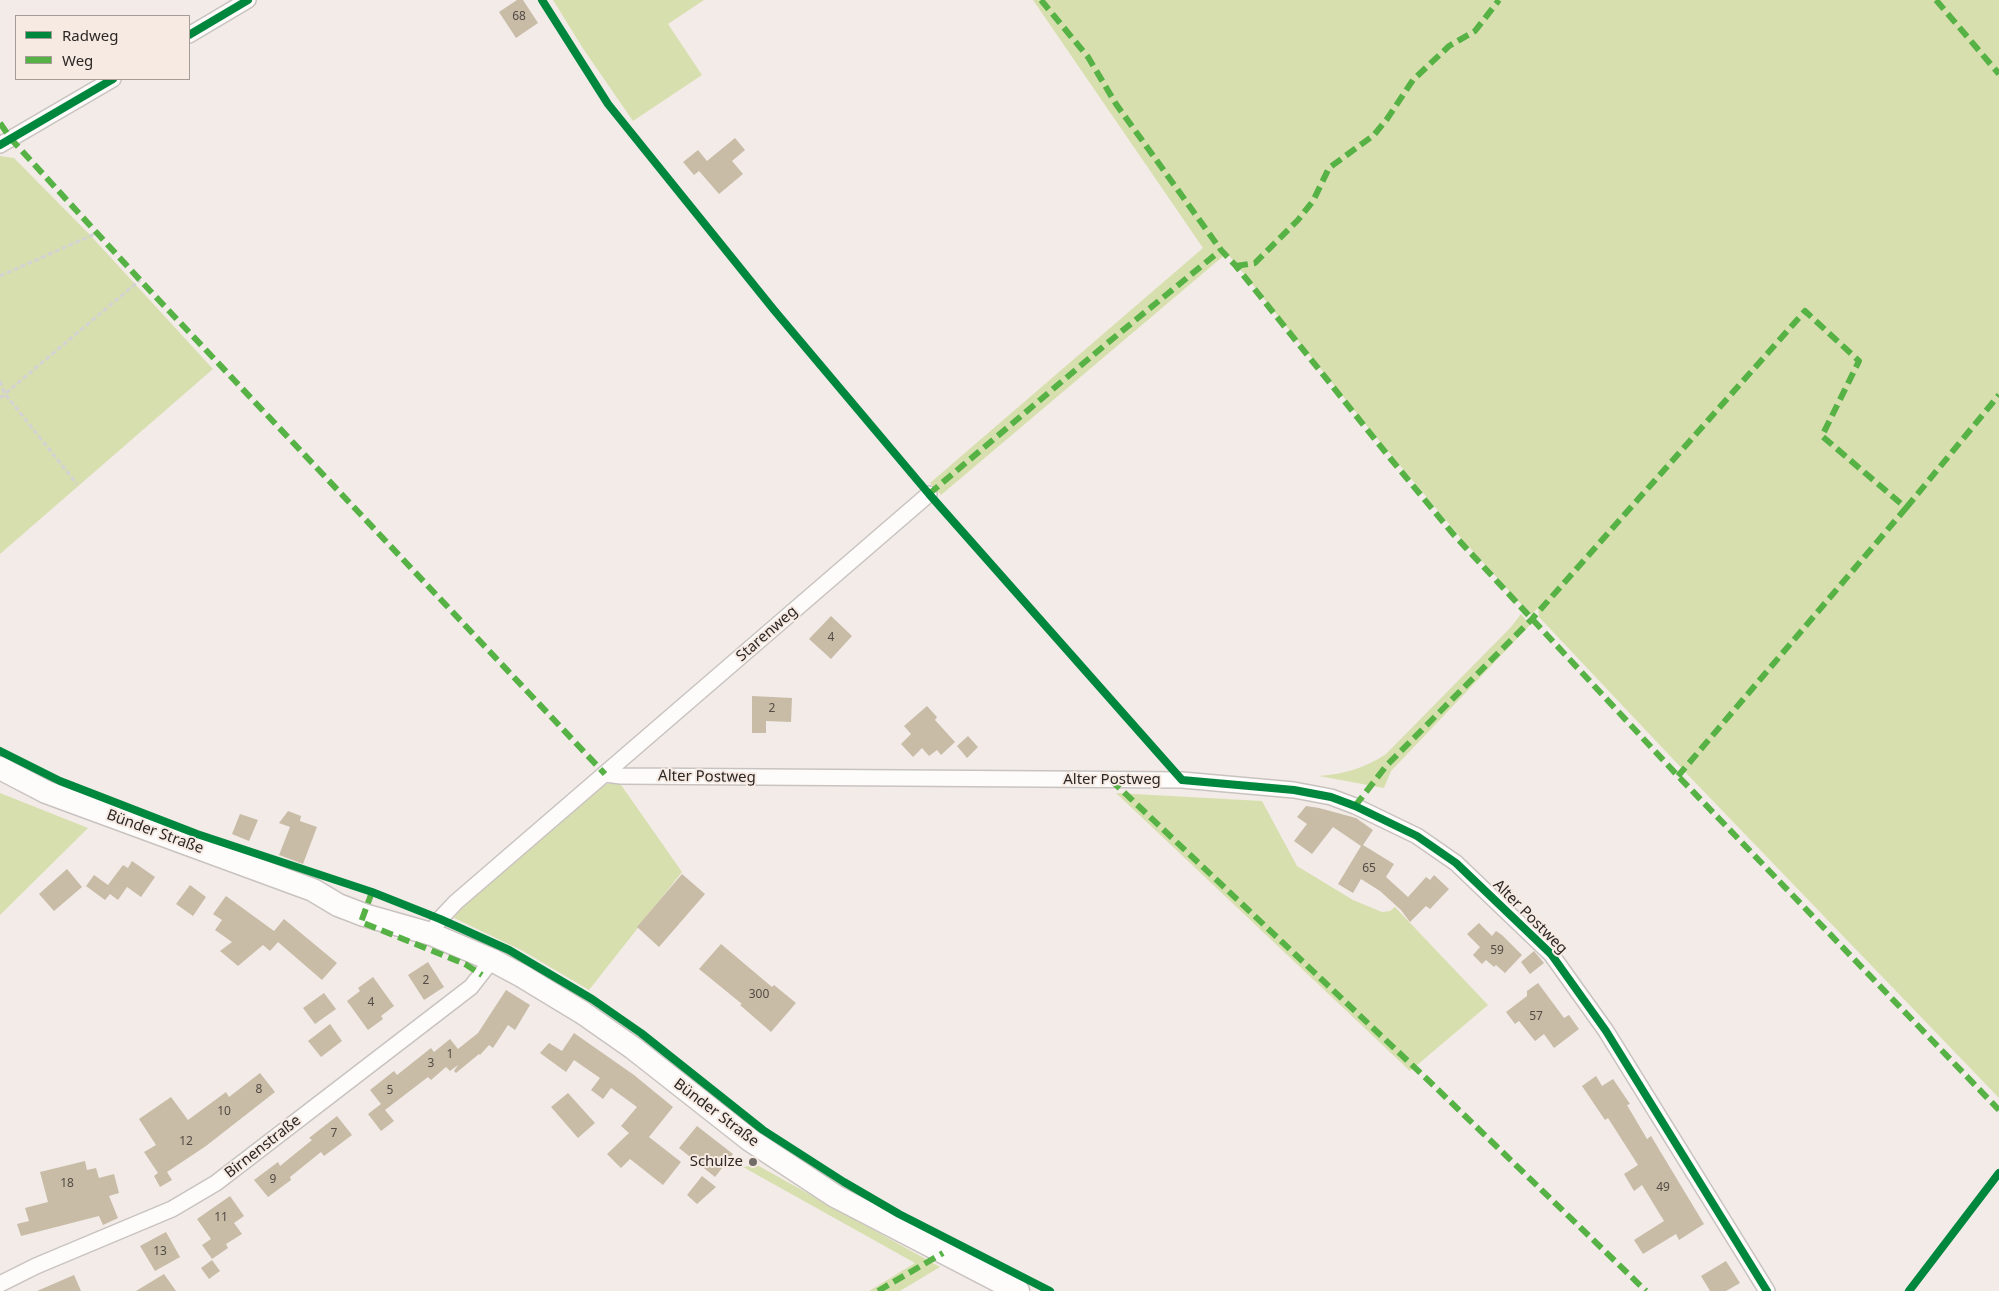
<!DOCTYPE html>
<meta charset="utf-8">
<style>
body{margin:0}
#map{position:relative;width:1999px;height:1291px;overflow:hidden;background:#f2ebe7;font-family:"Noto Sans",sans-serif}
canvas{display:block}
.legend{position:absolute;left:15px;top:15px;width:175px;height:65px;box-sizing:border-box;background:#f6eae3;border:1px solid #a59c97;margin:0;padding:6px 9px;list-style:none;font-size:15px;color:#2c2724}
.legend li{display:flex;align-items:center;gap:10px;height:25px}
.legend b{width:25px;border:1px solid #a59c97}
</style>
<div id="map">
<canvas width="1999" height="1291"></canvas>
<ul class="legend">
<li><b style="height:6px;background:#00873e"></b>Radweg</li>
<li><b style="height:6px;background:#56b245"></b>Weg</li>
</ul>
</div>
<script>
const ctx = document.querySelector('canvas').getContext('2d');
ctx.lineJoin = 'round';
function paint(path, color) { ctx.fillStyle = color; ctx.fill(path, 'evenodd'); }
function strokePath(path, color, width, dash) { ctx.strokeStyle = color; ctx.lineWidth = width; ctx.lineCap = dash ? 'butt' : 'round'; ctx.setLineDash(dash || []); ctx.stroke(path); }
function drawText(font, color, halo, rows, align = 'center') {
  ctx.font = font + ' "Noto Sans",sans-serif'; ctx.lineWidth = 4; ctx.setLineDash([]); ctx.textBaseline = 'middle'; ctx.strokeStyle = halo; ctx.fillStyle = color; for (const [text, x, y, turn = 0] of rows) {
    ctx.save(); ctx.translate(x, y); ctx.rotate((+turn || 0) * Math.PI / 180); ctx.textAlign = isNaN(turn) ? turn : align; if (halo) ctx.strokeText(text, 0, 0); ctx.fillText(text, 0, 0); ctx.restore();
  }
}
paint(new Path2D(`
 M553,0H704L668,24L702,75L633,121L584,50Z
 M1033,0H1999V1098L1688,775L1539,617L1538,608L1531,615L1461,538L1371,431L1227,253L941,495L930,483L1203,248Z
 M0,156L14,158L91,236L213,369L0,554Z
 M1521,614L1530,625L1391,771L1384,788L1319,776C1345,774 1365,768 1386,754L1511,627Z
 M619,782L682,872L589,990L521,950L454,918L465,902L593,791L607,784Z
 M0,793L88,828L0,915Z
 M1116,793L1262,801L1297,866L1353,900L1382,912L1390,911L1395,907L1488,1005L1410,1071Z
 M757,1165L940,1267L900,1291H869L915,1263L743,1167Z`), '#d8dfaf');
paint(new Path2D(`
 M517,0H523L538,23L516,38L499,12Z
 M735,138L745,150L732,161L743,174L719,194L699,171L694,175L683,162L698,150L707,161Z
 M831,616L852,636L831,659L809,639Z
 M752,696L792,698L791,722L766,721V733H752Z
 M927,706L937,717L935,720L955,742L941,755L937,750L929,756L922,748L913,757L901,744L911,734L904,726Z
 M968,736L978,747L967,758L957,746Z
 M1306,806L1319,808L1356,818L1373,830L1363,845L1394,864L1386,877L1408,897L1426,877L1430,880L1434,875L1449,889L1430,909L1426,906L1410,922L1401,910L1380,891L1361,879L1353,893L1338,884L1361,846L1333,827L1312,854L1294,841L1307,824L1297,817Z
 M288,811L301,816L300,821L317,827L303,864L279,855L290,827L279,823Z
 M240,814L258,820L249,841L232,834Z
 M132,861L155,877L141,897L127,887L118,900L110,894L105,900L86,886L94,875L108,885L123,865L128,868Z
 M67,869L82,887L54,911L39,894Z
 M682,874L705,894L659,947L637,927Z
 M190,885L206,897L193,916L176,904Z
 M226,896L274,931L284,919L337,963L322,980L278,942L270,951L263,945L238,966L220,951L232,942L215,930L222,920L213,914Z
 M1479,923L1492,936L1496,931L1502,935L1522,955L1505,973L1496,965L1494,967L1486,960L1482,964L1473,955L1480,947L1467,934Z
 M721,944L772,987L774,985L796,1003L771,1032L740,1005L742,1004L699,969Z
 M1534,951L1544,963L1530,974L1521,962Z
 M428,962L444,987L424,1000L408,975Z
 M373,977L394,1006L381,1016L383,1019L368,1030L347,1001L360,991L358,988Z
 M1538,983L1564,1018L1569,1015L1579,1029L1554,1048L1544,1034L1535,1041L1519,1021L1515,1024L1506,1012L1527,996V991Z
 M506,990L530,1005L515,1030L508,1025L493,1048L489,1045L480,1055L479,1054L456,1073L454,1071L458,1065L450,1071L446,1067L431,1080L428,1077L385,1110L394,1121L381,1131L368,1114L381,1104L370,1090L394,1071L397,1075L431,1048L434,1052L450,1039L458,1049L478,1033Z
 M324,993L336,1009L315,1024L303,1008Z
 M330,1024L342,1041L321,1057L308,1041Z
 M574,1033L634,1075L673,1107L649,1137L681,1162L663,1185L630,1159L621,1168L607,1154L629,1133L621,1126L637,1107L611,1088L603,1099L591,1090L600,1078L574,1060L566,1072L540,1053L549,1043L562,1051Z
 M260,1073L275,1092L206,1146L167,1172L172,1180L160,1187L154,1176L158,1173L144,1152L156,1145L139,1119L171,1097L188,1120L226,1092L229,1097Z
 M1596,1076L1602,1086L1613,1079L1630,1104L1627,1105L1647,1139L1651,1136L1704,1224L1679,1240L1676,1234L1643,1254L1634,1240L1664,1221L1642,1185L1634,1191L1624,1174L1638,1165L1608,1118L1605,1120L1582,1086Z
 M568,1093L595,1123L578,1138L551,1107Z
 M337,1116L352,1135L324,1156L321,1152L290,1177L291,1180L268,1197L254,1180L278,1162L280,1166L312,1140L309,1138Z
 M697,1126L733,1154L715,1177L679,1148Z
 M85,1161L87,1170L96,1168L99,1178L114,1174L119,1193L109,1196L118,1218L103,1225L99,1216L21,1236L17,1224L29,1221L25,1208L48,1202L40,1172Z
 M702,1176L716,1187L697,1204L687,1195Z
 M230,1196L244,1216L234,1223L242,1234L226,1244L228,1248L212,1259L202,1245L211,1239L197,1219Z
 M166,1232L180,1257L155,1271L140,1246Z
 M212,1260L220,1271L209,1279L201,1268Z
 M1726,1261L1740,1283L1726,1291H1710L1701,1276Z
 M164,1274L176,1291H136Z
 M74,1275L81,1291H37Z`), '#c8bca7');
const street = new Path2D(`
 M189,35L248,0
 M0,145L113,79
 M605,774L621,776L1182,780L1294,790L1331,797L1355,806L1417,836L1456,863L1551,954L1606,1031L1767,1291
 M431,934L440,919L456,902L929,494
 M0,1284L36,1266L172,1209L216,1183L471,987L492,960`);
const secondary = new Path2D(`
 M0,768L46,792L313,890L338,905L364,915L431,934L492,960L522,976L583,1013L633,1048L750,1140L835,1196L1018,1291`);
strokePath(street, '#c9c3c0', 18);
strokePath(secondary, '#c9c3c0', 25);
strokePath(new Path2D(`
 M0,276L97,233
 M0,381L5,394L77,484
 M0,398L140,280`), '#d4d2d2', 3, [5, 2.5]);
strokePath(street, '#fdfcfb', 15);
strokePath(secondary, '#fdfcfb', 22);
strokePath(new Path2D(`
 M1041,0L1088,57L1116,104L1221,250L1236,266L1390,458L1454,535L1678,776L1999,1110
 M1936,0L1999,74
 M0,123L11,139L140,280L605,774
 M1236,266L1255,263L1298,220L1313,201L1329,168L1374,135L1387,119L1413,80L1449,46L1475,31L1499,0
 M929,494L1105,345L1221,250
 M1906,508L1999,395
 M1111,780L1429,1081L1646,1291
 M1355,806L1387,765L1532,619L1805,311L1859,361L1822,436L1906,508L1678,776
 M372,892L361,922L465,964L482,975
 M878,1291L943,1253`), '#56b245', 6, [12, 6]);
strokePath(new Path2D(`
 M542,0L608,104L774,310L929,494L1182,780L1294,790L1331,797L1355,806L1417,836L1456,863L1551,954L1606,1031L1767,1291
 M189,35L248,0
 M0,145L113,79
 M0,751L60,781L197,834L372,892L440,919L509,950L592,999L641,1033L763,1130L844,1182L899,1214L1050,1291
 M1909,1291L1999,1173`), '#00873e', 8);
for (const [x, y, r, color] of [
 [753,1162,5,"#716c68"]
]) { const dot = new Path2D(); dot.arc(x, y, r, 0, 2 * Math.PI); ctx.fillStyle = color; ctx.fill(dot); strokePath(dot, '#f6eae3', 2); }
drawText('12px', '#534c45', null, [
 ["68",519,17],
 ["4",831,638],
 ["2",772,709],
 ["65",1369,869],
 ["59",1497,951],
 ["2",426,981],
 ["300",759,995],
 ["4",371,1003],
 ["57",1536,1017],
 ["1",450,1055],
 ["3",431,1064],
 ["8",259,1090],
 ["5",390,1091],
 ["10",224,1112],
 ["7",334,1134],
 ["12",186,1142],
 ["9",273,1180],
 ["18",67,1184],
 ["49",1663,1188],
 ["11",221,1218],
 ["13",160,1252]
]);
drawText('15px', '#2c2724', '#f6eae3', [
 ["Starenweg",767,634,-41],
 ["Alter Postweg",707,777,1],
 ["Alter Postweg",1112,780],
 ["Bünder Straße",155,832,20],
 ["Alter Postweg",1530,917,45],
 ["Bünder Straße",716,1113,37],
 ["Birnenstraße",263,1147,-38]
]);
drawText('15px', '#2c2724', '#f6eae3', [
 ["Schulze",743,1162]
], 'right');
</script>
